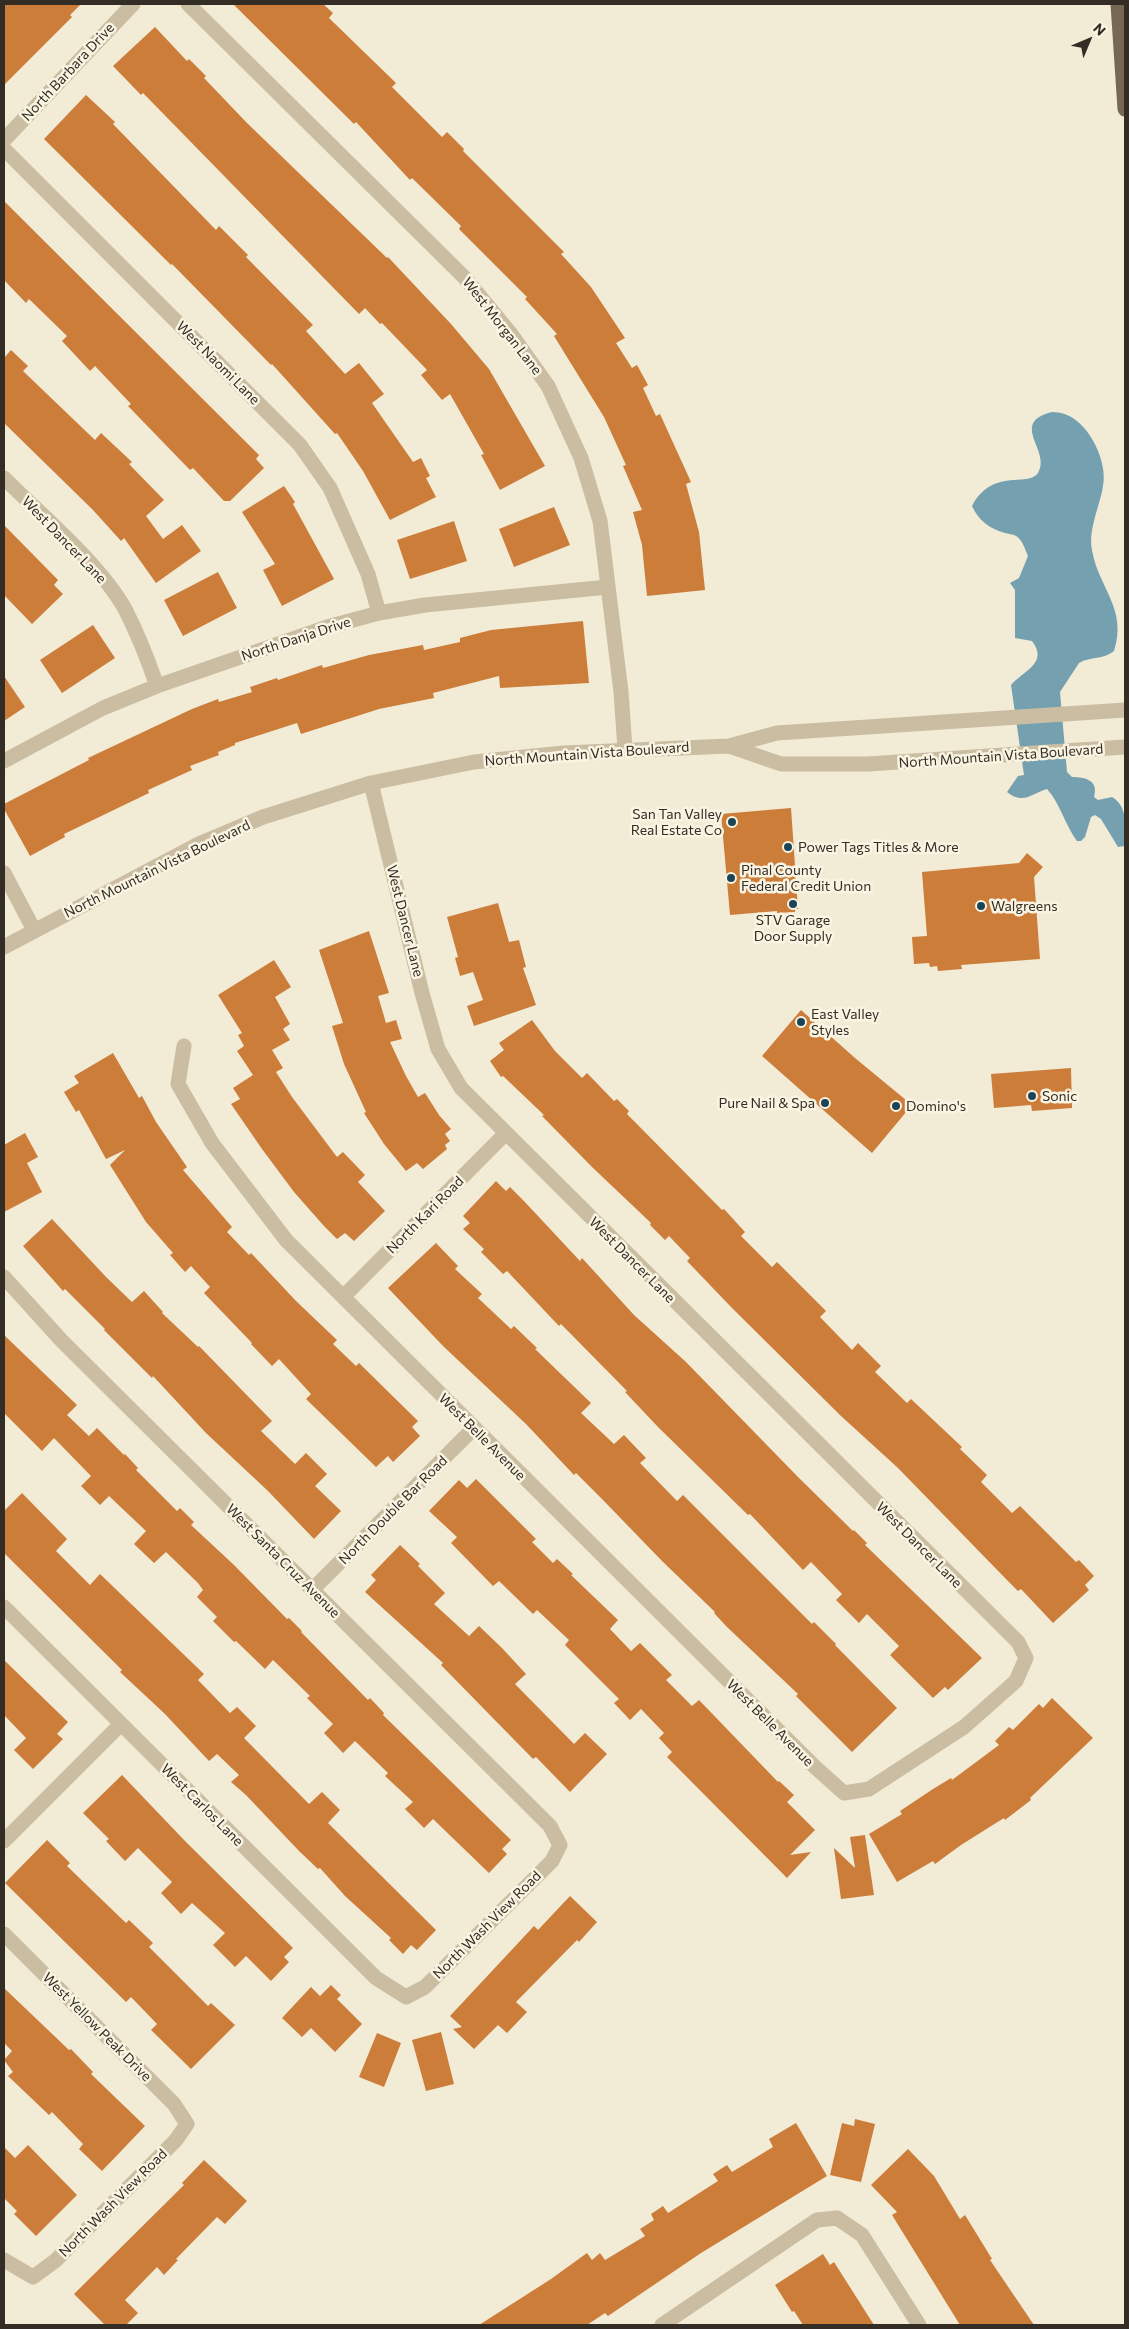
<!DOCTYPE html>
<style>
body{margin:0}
#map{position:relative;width:1129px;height:2329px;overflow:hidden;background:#f2ebd6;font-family:Commissioner,sans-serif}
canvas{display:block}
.frame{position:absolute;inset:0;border:5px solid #342d25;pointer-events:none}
.north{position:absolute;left:1064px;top:15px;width:50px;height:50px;-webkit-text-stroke:4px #faf4e2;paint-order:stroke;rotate:45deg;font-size:14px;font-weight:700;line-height:20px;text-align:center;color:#342d25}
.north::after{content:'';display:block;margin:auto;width:18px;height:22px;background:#342d25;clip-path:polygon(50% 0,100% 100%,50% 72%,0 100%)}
</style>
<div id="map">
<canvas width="1129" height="2329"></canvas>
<div class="frame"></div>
<div class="north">N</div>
</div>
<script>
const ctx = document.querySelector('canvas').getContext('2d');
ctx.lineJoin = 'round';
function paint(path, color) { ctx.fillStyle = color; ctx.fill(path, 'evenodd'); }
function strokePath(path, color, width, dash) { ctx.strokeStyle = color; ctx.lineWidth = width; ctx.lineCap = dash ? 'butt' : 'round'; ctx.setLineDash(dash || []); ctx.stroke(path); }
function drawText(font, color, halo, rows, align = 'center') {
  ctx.font = font + ' Commissioner,sans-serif'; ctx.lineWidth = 5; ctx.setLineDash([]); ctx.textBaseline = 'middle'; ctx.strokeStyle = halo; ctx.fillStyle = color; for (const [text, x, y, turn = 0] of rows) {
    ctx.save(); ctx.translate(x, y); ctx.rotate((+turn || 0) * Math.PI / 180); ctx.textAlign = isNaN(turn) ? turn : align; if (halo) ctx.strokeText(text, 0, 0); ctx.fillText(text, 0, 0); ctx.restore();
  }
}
paint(new Path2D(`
 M1052,412C1057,412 1063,413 1067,415C1090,424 1108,463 1103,486C1100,506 1088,529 1092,550C1098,587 1128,609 1114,651C1103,660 1091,656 1079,663L1060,692L1067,772L1072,777C1085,777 1099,780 1094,797L1098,800L1112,797C1129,807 1125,828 1125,846L1118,847L1101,819L1095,815L1091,817L1085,837L1081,841H1077C1065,825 1060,803 1047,789C1031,794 1023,805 1007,792L1018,776L1024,775L1011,685C1023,671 1049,663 1032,641L1015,638V590L1010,583L1019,578L1028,556C1025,550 1023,540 1016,536C1013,534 1008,534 1005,533C990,529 978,520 972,506C993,467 1027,488 1038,473C1052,451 1008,423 1052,412Z`), '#74a0b0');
paint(new Path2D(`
 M4,4H81L70,15L72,17L4,85Z
 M233,4H323L333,13L329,18L396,83L392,87L442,137L447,132L464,149L463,151L564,252L561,254L591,287L625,338L616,343L632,368L637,365L648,385L643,388L656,416L660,414L691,482L686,484L699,532L705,590L647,596L642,545L633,512L642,510L623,466L626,465L604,417L554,336L557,334L525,299L527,297L459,229L461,226L412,178L410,180L356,122L354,124Z
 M155,27L187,61L189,59L206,76L204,78L247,123L387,258L388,257L451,324L489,369L545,466L500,490L481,455L484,454L450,394L442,400L421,375L427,370L382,323L380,324L365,308L359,314L143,93L141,95L113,66Z
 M86,95L115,122L113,124L216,230L219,226L248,255L246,257L313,325L306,331L345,374L359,363L384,394L372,403L413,462L421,458L430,476L426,478L436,497L390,520L363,471L337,433L335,434L272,364L271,365L172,264L171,265L44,139Z
 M4,201L259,455L256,459L264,468L230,501H224L193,468L190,470L128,406L131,404L95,366L90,371L62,341L67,336L29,299L26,303L4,280Z
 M11,350L28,366L23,371L95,440L101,433L132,462L129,464L164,500L146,516L163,539L182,525L201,551L156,583L124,538L121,541L93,510L4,423V358Z
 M284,486L295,502L293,504L334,579L282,606L263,570L275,564L242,512Z
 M554,507L570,545L514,567L499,529Z
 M454,521L467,561L410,579L397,540Z
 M4,525L58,580L54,585L63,594L32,624L4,595Z
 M218,572L237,608L183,636L164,600Z
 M583,621L589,683L500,688L499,676L433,693L434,698L379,709L301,734L297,723L235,743V745L218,752L219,755L190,766L192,770L148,790L149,793L64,834L65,837L30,856L4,809V804L89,760L88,758L192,709L218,699L219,702L252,692L250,687L277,678L278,680L322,665L323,668L369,655L423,645L424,650L460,642V638L491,630Z
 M93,625L115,658L62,693L40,660Z
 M4,676L25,707L4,721Z
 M791,808L798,909H795V912L777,913V911L730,915L721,814Z
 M1027,853L1043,867L1034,877L1040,959L961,965L962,969L938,971L937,966L930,967L929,963L914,964L912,937L927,936L922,872L1019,863Z
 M498,903L509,942L519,940L526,967L523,968L536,1005L474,1026L467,1006L483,1000L473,972L460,976L455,958L458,957L447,917Z
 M369,931L389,993L378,996L386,1023L396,1020L402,1039L390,1042L406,1076L418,1097L425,1093L439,1115L451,1129L445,1134L450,1141L445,1145L447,1149L423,1169L417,1163L406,1171L384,1144L364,1113L366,1112L344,1064L332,1026L343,1023L319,950Z
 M274,960L291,987L275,997L290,1024L283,1029L290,1040L272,1050L283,1068L276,1072L292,1097L337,1157L343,1152L365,1175L358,1182L385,1211L354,1241L345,1233L337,1239L324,1226L294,1192L262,1149L231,1104L240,1099L233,1088L253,1075L237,1051L244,1046L238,1035L242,1033L218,995Z
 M801,1010L855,1058L912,1105L872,1153L762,1056Z
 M532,1020L555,1051L582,1078L587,1073L614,1101L617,1099L629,1111L627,1114L722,1210L724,1209L745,1232L741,1236L772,1267L777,1262L826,1311L820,1317L852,1350L858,1343L881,1366L875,1372L907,1403L911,1399L962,1447L960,1449L987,1475L981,1482L1012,1513L1020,1506L1076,1562L1079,1560L1094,1576L1085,1585L1089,1590L1053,1623L1021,1589L1018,1591L1004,1577L898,1468L841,1416L732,1308L687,1261L690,1258L669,1236L665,1240L650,1225L651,1223L592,1167L542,1116L544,1115L503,1076L501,1077L490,1061L504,1050L499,1043Z
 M113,1053L139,1098L142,1096L156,1122L187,1167L183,1170L232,1227L227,1232L249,1255L251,1253L296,1301L337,1340L333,1344L356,1366L359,1363L418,1421L412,1427L420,1436L393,1462L388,1456L376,1467L306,1399L311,1394L279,1359L272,1366L251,1344L252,1343L204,1293L210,1287L191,1266L185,1272L170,1255L173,1253L146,1222L110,1165L125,1150L106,1159L79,1110L76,1112L64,1092L79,1083L74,1076Z
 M1071,1068L1072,1108L1032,1111L1031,1105L994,1108L991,1074Z
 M25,1133L38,1157L27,1163L42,1192L4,1212V1145Z
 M496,1181L506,1191L510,1187L523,1200L580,1261L582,1258L634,1315L686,1362L798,1477L853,1531L854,1530L867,1543L865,1545L982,1658L948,1690L945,1687L933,1698L890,1655L899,1646L867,1614L859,1623L836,1600L842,1594L811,1562L803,1570L750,1514L748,1515L658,1427L625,1392L627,1391L561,1324L559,1326L507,1271L503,1274L481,1252L484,1249L463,1229L470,1223L463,1216Z
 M52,1219L106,1277L132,1302L144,1291L163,1312L162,1313L198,1347L199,1346L272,1421L261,1431L295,1464L306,1453L327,1474L315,1486L341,1511L314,1539L268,1491L206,1433L153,1376L152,1378L104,1330L105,1329L65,1289L63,1291L23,1246Z
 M436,1243L458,1266L455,1269L482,1294L478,1298L511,1329L514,1326L537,1348L535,1349L591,1403L581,1413L614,1444L624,1435L646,1458L640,1463L677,1501L683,1495L812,1624L814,1622L836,1644L835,1645L897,1708L852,1752L796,1696L798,1694L727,1627L714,1613L715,1612L662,1561L603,1500L576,1473L574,1475L526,1424L443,1346L388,1288Z
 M4,1335L77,1405L67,1415L89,1436L97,1428L124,1455L125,1454L138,1468L136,1470L177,1511L180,1508L194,1522L191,1525L234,1565L287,1619L289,1618L302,1631L301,1632L368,1700L370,1698L384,1713L383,1715L511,1840L502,1849L507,1854L489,1873L433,1819L424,1828L405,1809L413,1802L385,1776L388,1773L355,1741L343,1753L324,1733L333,1724L307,1698L310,1696L273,1660L265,1669L236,1641L234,1642L213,1621L217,1617L197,1597L203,1590L198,1583L166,1552L154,1563L134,1544L146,1531L109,1496L100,1505L81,1486L91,1476L54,1438L42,1451L4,1413Z
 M476,1479L536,1539L532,1542L553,1563L557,1559L573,1574L571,1575L618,1620L610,1629L631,1651L640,1643L672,1675L666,1680L692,1706L699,1700L778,1782L779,1781L794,1795L787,1802L815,1830L790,1855L811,1852L787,1878L667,1757L672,1752L659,1738L664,1733L641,1709L630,1720L614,1703L619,1699L565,1645L569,1640L537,1610L533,1614L499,1581L493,1586L451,1543L457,1537L429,1511L459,1480L467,1488Z
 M22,1493L67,1539L56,1551L90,1585L100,1574L204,1674L198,1680L230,1713L237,1707L256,1726L244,1738L309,1804L322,1792L340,1810L328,1823L436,1930L417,1950L411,1945L403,1954L389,1940L391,1938L345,1896L320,1868L318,1869L299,1851L246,1795L231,1782L239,1775L217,1754L209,1761L165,1714L120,1672L122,1670L4,1553V1511Z
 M400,1545L420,1564L418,1566L445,1593L434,1604L469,1636L479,1626L502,1648L526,1674L515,1684L574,1744L585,1733L607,1754L570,1792L536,1757L533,1759L441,1665L443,1663L365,1592L376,1580L371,1575Z
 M4,1660L68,1722L57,1734L63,1739L33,1769L14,1750L26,1738L4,1715Z
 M1052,1698L1093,1738L1030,1798L1031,1800L1005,1820L1004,1818L961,1845L935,1864L933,1861L897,1882L869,1834L902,1814L900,1811L933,1789L951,1778L952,1780L999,1745L995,1741L1009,1727L1013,1730L1039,1704L1043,1708Z
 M122,1775L185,1841L293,1948L284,1957L289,1962L271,1981L246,1956L235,1967L213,1945L225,1933L192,1903L181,1914L161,1893L172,1882L138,1848L125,1861L106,1841L109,1839L83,1813Z
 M865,1835L874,1895L841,1899L834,1848L855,1868L850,1837Z
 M47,1840L70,1863L67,1866L99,1897L126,1923L129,1920L153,1943L149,1947L208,2006L211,2003L235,2025L191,2069L151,2030L157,2024L131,1997L126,2002L5,1883Z
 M570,1896L597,1922L579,1942L577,1940L516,2002L527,2012L507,2033L498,2025L474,2049L453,2029L462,2027L450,2016L534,1926L538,1930Z
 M331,1985L341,1995L337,1999L362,2024L335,2052L311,2028L302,2037L282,2018L311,1987L320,1996Z
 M4,1988L69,2050L71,2049L93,2072L91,2074L145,2126L102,2171L79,2149L83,2144L52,2112L49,2115L8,2076L13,2072L4,2060L12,2051L4,2043Z
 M441,2032L454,2084L426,2091L412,2040Z
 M377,2033L401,2043L384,2087L359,2077Z
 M855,2119L875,2124L861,2182L830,2175L842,2123L854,2126Z
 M796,2123L827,2176L701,2253L608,2316L605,2313L587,2325H479L551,2279L587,2253L592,2260L600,2253L605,2260L645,2236L640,2229L654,2220L651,2214L663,2206L668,2213L718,2181L713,2174L727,2165L732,2172L773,2147L769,2139Z
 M28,2145L77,2195L36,2236L14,2214L17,2211L4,2198V2147L15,2158Z
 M908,2149L934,2176L960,2219L965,2215L992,2259L990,2260L1034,2325H960L892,2215L897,2212L871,2185Z
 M204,2160L247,2201L225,2224L217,2217L176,2259L178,2260L164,2275L157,2267L125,2300L138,2313L126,2325H105L74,2294L184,2185L182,2183Z
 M823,2254L830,2265L834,2262L874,2325H803L794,2311L792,2312L775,2285Z`), '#cc7d3a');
strokePath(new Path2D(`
 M188,4L464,277L511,334L548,386L581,458L600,521L621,692L625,749
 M4,140L133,4
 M4,149L300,445L330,488L368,574L379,613
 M4,478C42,516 99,563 125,609C138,634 148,660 157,686
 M729,746L781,764H868L1125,747
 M4,761L103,708L157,686L327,627L379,613L425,605L608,587
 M4,873L34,930
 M4,947L199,844L263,817L371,783L474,762L564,753L729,746L777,733L1125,710
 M184,1046L178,1084L212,1143L286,1240L815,1767L844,1793L869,1789L964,1727L1016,1681L1026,1658L1018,1642L461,1088L438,1049L422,993L371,783
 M4,1277L61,1340L550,1826L560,1845L552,1861L425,1987L406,1997L376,1978L4,1607
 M344,1296L505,1134
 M312,1590L473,1429
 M4,1841L121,1724
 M4,1934L174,2104L187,2124L176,2140L55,2261L33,2277L4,2260
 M662,2325L817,2220L837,2218L862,2235L919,2325`), '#cabda2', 15);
strokePath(new Path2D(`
 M1118,4L1125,109`), '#776855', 15);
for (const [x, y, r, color] of [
 [732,822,5,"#194557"],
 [788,847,5,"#194557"],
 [731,878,5,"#194557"],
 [793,904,5,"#194557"],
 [981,906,5,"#194557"],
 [801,1022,5,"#194557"],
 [1032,1096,5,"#194557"],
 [825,1103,5,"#194557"],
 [896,1106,5,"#194557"]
]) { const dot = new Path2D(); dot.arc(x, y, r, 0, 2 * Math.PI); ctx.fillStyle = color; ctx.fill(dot); strokePath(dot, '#faf4e2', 2); }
drawText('14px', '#342d25', '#faf4e2', [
 ["North Barbara Drive",68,72,-47],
 ["West Morgan Lane",502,326,52],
 ["West Naomi Lane",218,363,45],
 ["West Dancer Lane",64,540,46],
 ["North Danja Drive",296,639,-18],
 ["North Mountain Vista Boulevard",587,754,-4],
 ["North Mountain Vista Boulevard",1001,756,-4],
 ["North Mountain Vista Boulevard",157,869,-26],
 ["West Dancer Lane",405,921,76],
 ["North Kari Road",425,1215,-45],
 ["West Dancer Lane",632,1260,45],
 ["West Belle Avenue",482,1437,45],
 ["North Double Bar Road",393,1510,-45],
 ["West Dancer Lane",919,1545,45],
 ["West Santa Cruz Avenue",283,1561,45],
 ["West Belle Avenue",770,1723,45],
 ["West Carlos Lane",202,1805,45],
 ["North Wash View Road",487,1925,-45],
 ["West Yellow Peak Drive",97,2027,45],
 ["North Wash View Road",113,2203,-45]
]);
drawText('14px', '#342d25', '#faf4e2', [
 ["San Tan Valley",722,814,"right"],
 ["Real Estate Co",722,830,"right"],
 ["Power Tags Titles & More",798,847],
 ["Pinal County",741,870],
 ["Federal Credit Union",741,886],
 ["Walgreens",991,906],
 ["STV Garage",793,920,"center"],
 ["Door Supply",793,936,"center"],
 ["East Valley",811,1014],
 ["Styles",811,1030],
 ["Sonic",1042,1096],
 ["Pure Nail & Spa",815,1103,"right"],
 ["Domino's",906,1106]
], 'left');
</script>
